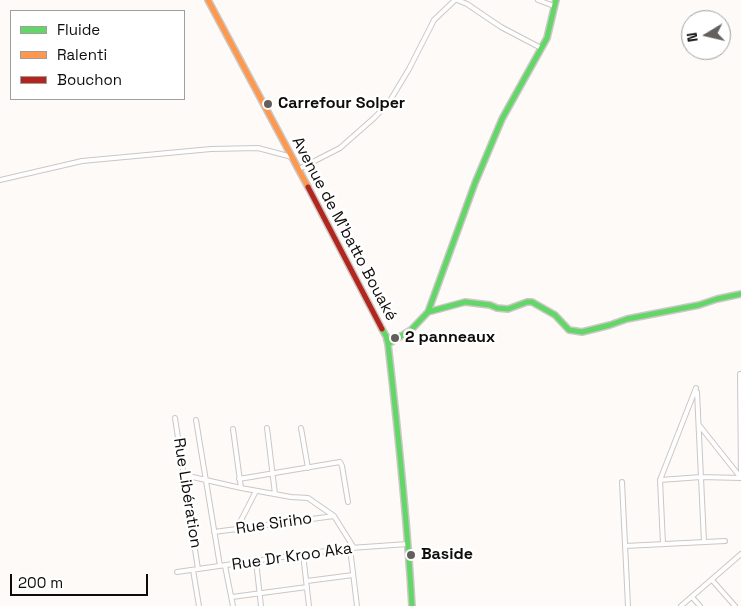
<!DOCTYPE html>
<meta charset="utf-8">
<style>
body{margin:0}
#map{position:relative;width:741px;height:606px;overflow:hidden;background:#fdfaf8;font-family:"Space Grotesk",sans-serif}
canvas{display:block}
.legend{position:absolute;left:10px;top:10px;width:175px;height:90px;box-sizing:border-box;background:#fff;border:1px solid #9f9d9d;margin:0;padding:6px 9px;list-style:none;font-size:15px;color:#0e0b0a}
.legend li{display:flex;align-items:center;gap:10px;height:25px}
.legend b{width:25px;border:1px solid #9f9d9d}
.north{position:absolute;left:681px;top:10px;width:50px;height:50px;box-sizing:border-box;background:#fff;border:1px solid #9f9d9d;border-radius:50%;rotate:261deg;font-size:14px;font-weight:700;line-height:20px;text-align:center;color:#0e0b0a}
.north::after{content:'';display:block;margin:auto;width:18px;height:22px;background:#625f5d;clip-path:polygon(50% 0,100% 100%,50% 72%,0 100%)}
.scale{position:absolute;left:10px;top:574px;width:138px;height:22px;box-sizing:border-box;border:2px solid #0e0b0a;border-top:0;padding-left:6px;font-size:15px;line-height:18px;white-space:nowrap;color:#0e0b0a;-webkit-text-stroke:4px #fff;paint-order:stroke}
</style>
<div id="map">
<canvas width="741" height="606"></canvas>
<ul class="legend">
<li><b style="height:6px;background:#63d668"></b>Fluide</li>
<li><b style="height:6px;background:#ff974d"></b>Ralenti</li>
<li><b style="height:6px;background:#b3261e"></b>Bouchon</li>
</ul>
<div class="north">N</div>
<div class="scale">200 m</div>
</div>
<script>
const ctx = document.querySelector('canvas').getContext('2d');
ctx.lineJoin = 'round';
function strokePath(path, color, width, dash) { ctx.strokeStyle = color; ctx.lineWidth = width; ctx.lineCap = dash ? 'butt' : 'round'; ctx.setLineDash(dash || []); ctx.stroke(path); }
function drawText(font, color, halo, rows, align = 'center') {
  ctx.font = font + ' "Space Grotesk",sans-serif'; ctx.lineWidth = 5; ctx.setLineDash([]); ctx.textBaseline = 'middle'; ctx.strokeStyle = halo; ctx.fillStyle = color; for (const [text, x, y, turn = 0] of rows) {
    ctx.save(); ctx.translate(x, y); ctx.rotate((+turn || 0) * Math.PI / 180); ctx.textAlign = isNaN(turn) ? turn : align; if (halo) ctx.strokeText(text, 0, 0); ctx.fillText(text, 0, 0); ctx.restore();
  }
}
const street = new Path2D(`
 M457,0L467,4L501,27L541,48
 M538,0L554,6
 M299,169L340,148L374,118L388,104L409,69L434,20L455,0
 M0,180L82,161L211,149L258,148L292,157
 M740,374L741,478
 M697,392L704,542
 M175,418L198,569
 M196,420L220,566
 M699,425L741,478
 M267,428L275,494
 M301,428L308,468
 M233,429L241,488
 M184,475L241,488L291,497L308,498L334,516L354,548
 M239,479L340,462L342,466L348,502
 M660,480L701,477L741,478
 M622,482L628,606
 M236,530L256,491
 M214,532L334,516
 M663,544L660,480L696,388
 M625,546L725,541
 M350,548L357,606
 M303,554L309,606
 M256,561L261,606
 M225,566L233,606
 M193,570L199,606
 M177,572L303,554L350,548L408,544
 M712,580L735,606
 M307,581L353,575
 M232,597L307,587
 M692,597L700,606
 M681,606L741,554`);
const fast = new Path2D(`
 M428,312L465,302L490,305L497,308L508,309L527,302H532L555,315L569,330L582,332L610,325L627,319L699,305L717,299L741,294
 M382,329L386,336L388,344C398,431 407,518 412,606
 M388,344L411,330L428,312L475,183L502,119L547,38L556,0`);
const slow = new Path2D(`
 M208,0L308,187`);
const jam = new Path2D(`
 M308,187L382,329`);
strokePath(street, '#cac7c5', 6);
strokePath(fast, '#cac7c5', 8);
strokePath(slow, '#cac7c5', 8);
strokePath(jam, '#cac7c5', 8);
strokePath(street, '#fffefe', 4);
strokePath(fast, '#63d668', 5);
strokePath(slow, '#ff974d', 5);
strokePath(jam, '#b3261e', 5);
for (const [x, y, r, color] of [
 [268,104,5,"#625f5d"],
 [395,338,5,"#625f5d"],
 [411,555,5,"#625f5d"]
]) { const dot = new Path2D(); dot.arc(x, y, r, 0, 2 * Math.PI); ctx.fillStyle = color; ctx.fill(dot); strokePath(dot, '#fff', 2); }
drawText('bold 16px', '#0e0b0a', '#fff', [
 ["Carrefour Solper",278,104],
 ["2 panneaux",405,338],
 ["Baside",421,555]
], 'left');
drawText('16px', '#0e0b0a', '#fff', [
 ["Avenue de M'batto Bouaké",344,229,62],
 ["Rue Libération",187,493,81],
 ["Rue Siriho",274,524,-8],
 ["Rue Dr Kroo Aka",292,557,-8]
]);
</script>
